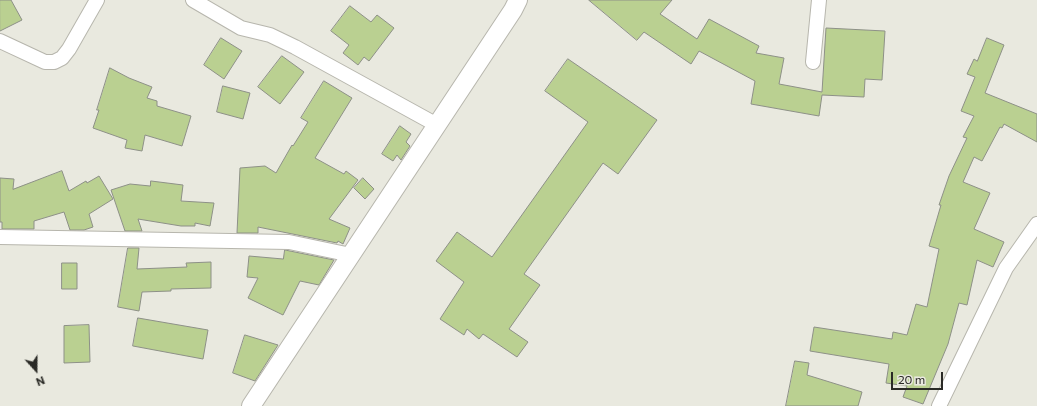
<!DOCTYPE html>
<style>
body{margin:0}
#map{position:relative;width:1037px;height:406px;overflow:hidden;background:#e9e9df;font-family:Commissioner,sans-serif}
canvas{display:block}
.north{position:absolute;left:16px;top:350px;width:40px;height:40px;-webkit-text-stroke:3px #e9e9df;paint-order:stroke;rotate:159deg;font-size:11px;font-weight:700;line-height:16px;text-align:center;color:#2a2a26}
.north::after{content:'';display:block;margin:auto;width:14px;height:18px;background:#2a2a26;clip-path:polygon(50% 0,100% 100%,50% 72%,0 100%)}
.scale{position:absolute;left:891px;top:372px;width:52px;height:18px;box-sizing:border-box;border:2px solid #2a2a26;border-top:0;padding-left:5px;font-size:12px;line-height:14px;white-space:nowrap;color:#2a2a26;-webkit-text-stroke:3px #e9e9df;paint-order:stroke}
</style>
<div id="map">
<canvas width="1037" height="406"></canvas>
<div class="north">N</div>
<div class="scale">20 m</div>
</div>
<script>
const ctx = document.querySelector('canvas').getContext('2d');
ctx.lineJoin = 'round';
function paint(path, color) { ctx.fillStyle = color; ctx.fill(path, 'evenodd'); }
function strokePath(path, color, width, dash) { ctx.strokeStyle = color; ctx.lineWidth = width; ctx.lineCap = dash ? 'butt' : 'round'; ctx.setLineDash(dash || []); ctx.stroke(path); }
const building = new Path2D(`
 M0,0H11L22,20L0,31Z
 M589,0H672L660,14L697,39L709,19L759,46L756,53L784,58L779,84L822,92L826,28L885,31L882,80L865,79L864,97L822,95L819,116L751,104L755,81L699,51L691,64L644,32L637,40Z
 M350,6L371,22L377,15L394,28L369,61L364,57L358,65L343,53L349,45L331,31Z
 M221,38L242,51L224,79L204,65Z
 M987,38L1004,45L985,93L1037,114V142L1004,124L1002,128L1000,127L982,161L974,157L963,182L990,193L974,229L1004,242L993,267L977,260L967,305L959,303L948,344L923,404L903,397L907,386L886,383L889,364L810,351L814,327L892,339L893,332L907,335L916,304L927,307L939,249L929,246L941,205H939L949,176L967,138L963,137L974,116L961,111L975,77L967,74L974,59L977,61Z
 M282,56L304,72L280,104L258,87Z
 M568,59L657,120L618,174L603,163L524,274L540,285L509,329L528,342L517,357L483,334L479,339L467,329L464,335L440,319L464,282L436,261L457,232L492,257L588,122L545,91Z
 M110,68L129,78L152,87L147,98L157,101V106L191,116L182,146L145,135L142,151L125,148L127,140L93,128L99,110H97Z
 M324,81L352,98L315,158L344,174L346,171L358,180L329,219L350,228L343,244L338,241L337,243L258,227V233H237L240,168L265,166L276,173L292,145L293,146L308,122L301,118Z
 M223,86L250,93L243,119L217,112Z
 M400,126L411,134L406,142L410,146L401,160L397,155L393,161L382,154Z
 M62,171L69,191L86,181L87,183L99,176L113,199L89,214L93,227L84,230H70L64,212L34,221V229H2V222H0V178L14,179L13,189Z
 M363,178L374,189L365,199L354,188Z
 M151,181L183,185L181,201L214,203L210,226L195,223V226H181L138,219L142,231H125L111,190L130,184L150,186Z
 M128,248H139L137,269L187,267L186,263L211,262V288L171,289V291L142,292L139,311L118,307Z
 M285,250L334,260L319,285L300,281L283,315L248,298L258,278L247,277L249,256L283,259Z
 M62,263H77V289H62Z
 M138,318L208,330L203,359L133,346Z
 M89,325L90,362L64,363V326Z
 M245,335L278,345L255,381L233,373Z
 M795,361L809,363L807,375L862,392L858,406H786Z`);
paint(building, '#bad091');
strokePath(building, '#8d9087', 1);
const minor = new Path2D(`
 M193,0L241,28L270,35L295,47L437,125
 M0,41L45,62H54L62,58L69,49L97,0
 M813,62L819,0
 M0,237L289,242L351,255
 M939,406L1006,268L1037,224`);
const tertiary = new Path2D(`
 M251,406L513,10L518,0`);
strokePath(minor, '#b7b6ad', 16);
strokePath(tertiary, '#b7b6ad', 20);
strokePath(minor, '#fff', 14);
strokePath(tertiary, '#fff', 18);
</script>
